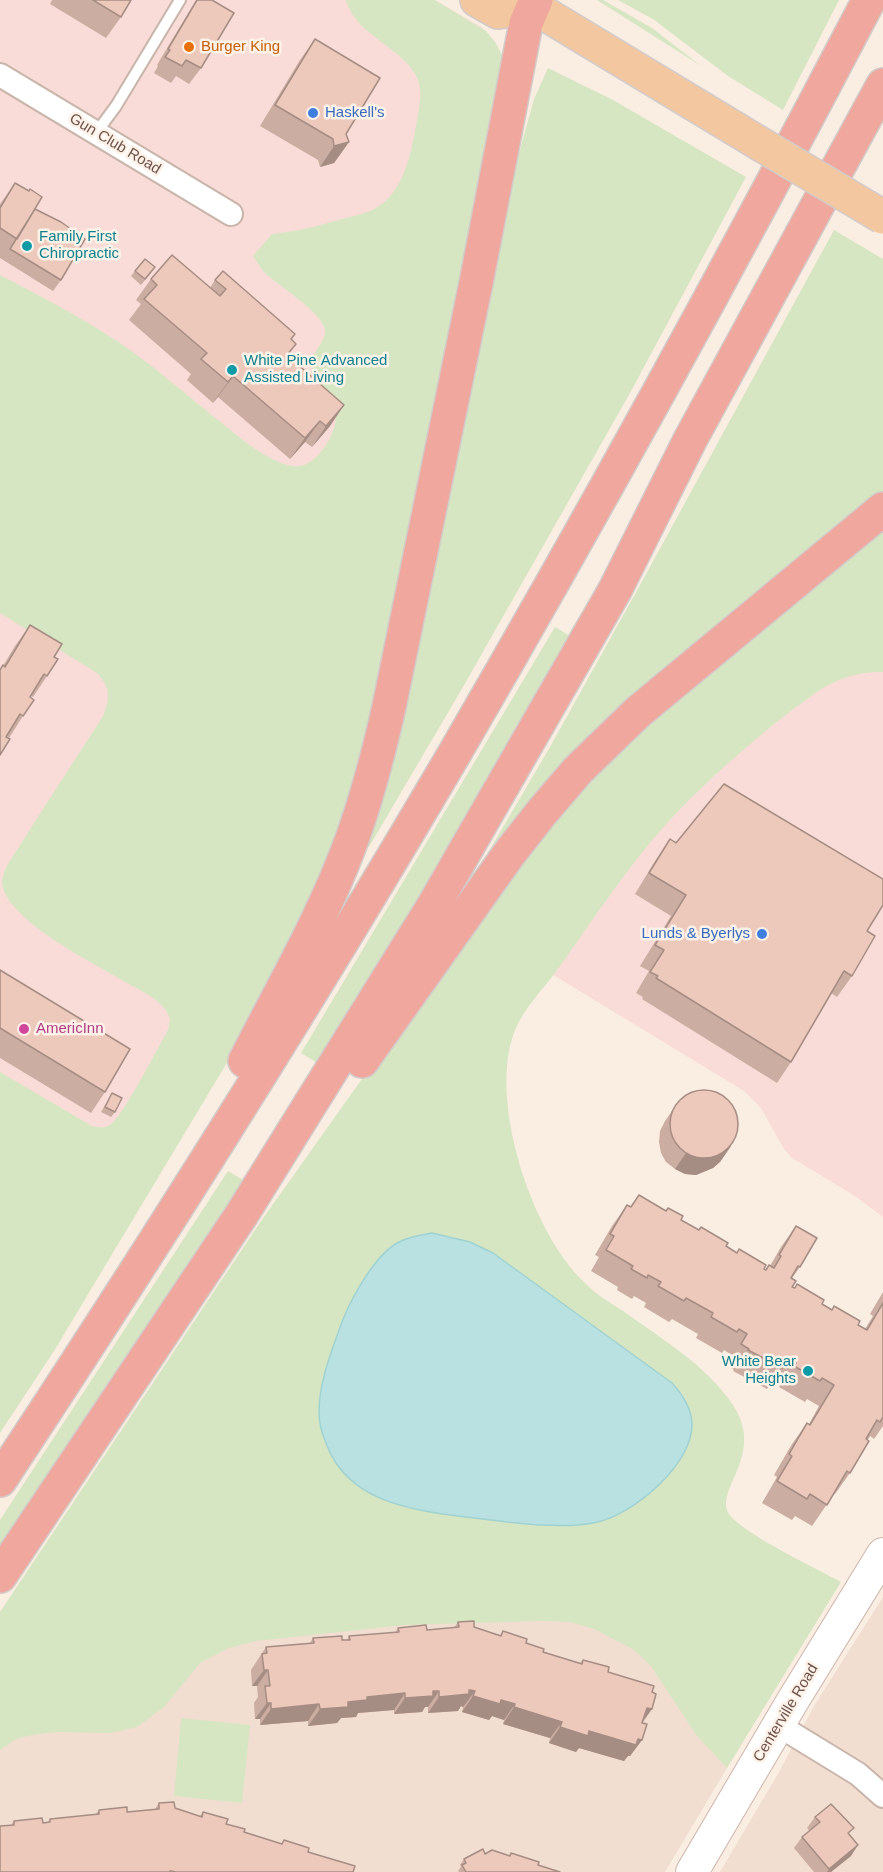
<!DOCTYPE html>
<style>
body{margin:0}
canvas{display:block;background:#faede2}
</style>
<canvas width="883" height="1872"></canvas>
<script>
const ctx = document.querySelector('canvas').getContext('2d');
ctx.lineJoin = 'round';
function paint(path, color) { ctx.fillStyle = color; ctx.fill(path, 'evenodd'); }
function strokePath(path, color, width, dash) { ctx.strokeStyle = color; ctx.lineWidth = width; ctx.lineCap = dash ? 'butt' : 'round'; ctx.setLineDash(dash || []); ctx.stroke(path); }
function drawText(font, color, halo, rows, align = 'center') {
  ctx.font = font + ' Helvetica,sans-serif'; ctx.lineWidth = 5; ctx.setLineDash([]); ctx.textBaseline = 'middle'; ctx.strokeStyle = halo; ctx.fillStyle = color; for (const [text, x, y, turn = 0] of rows) {
    ctx.save(); ctx.translate(x, y); ctx.rotate((+turn || 0) * Math.PI / 180); ctx.textAlign = isNaN(turn) ? turn : align; if (halo) ctx.strokeText(text, 0, 0); ctx.fillText(text, 0, 0); ctx.restore();
  }
}
paint(new Path2D(`
 M217,1309L796,1652L665,1872H0V1632Z
 M883,1597V1872H720L779,1772L814,1706Z`), '#f1ded1');
paint(new Path2D(`
 M0,0H435L483,28L144,1168L0,1081Z
 M883,546V1217L855,1196L792,1158L784,1149L761,1108L744,1091L481,931Z`), '#f9dcd7');
paint(new Path2D(`
 M346,0H435L486,31L495,42L501,53L504,66L348,827L243,1036L54,1351L0,1433V1072L92,1126C98,1127 104,1129 110,1125C123,1117 158,1047 168,1030L170,1019C165,1001 144,993 129,984C99,966 5,920 2,883C2,876 6,868 9,862L103,716C110,698 111,688 97,673L0,613V275C42,297 83,318 123,345C156,368 187,395 219,421C241,438 264,460 292,466C315,471 338,433 336,413L310,366C311,353 325,343 325,331C324,313 277,285 264,272C260,267 257,262 253,256L272,234C294,232 314,227 335,221C348,217 362,215 374,209C403,195 411,154 416,126C419,108 425,88 414,72C396,45 355,33 346,0Z
 M597,0H603L652,28L701,66Z
 M618,0H839L783,110L728,76L653,19Z
 M548,68L613,100L746,177L630,393L463,687L369,847L366,846L512,179L534,99Z
 M834,230L883,259V493L716,632L475,875L550,747L639,587Z
 M883,523V672C863,671 841,677 823,688C811,695 800,705 788,713C755,739 724,766 694,795C641,846 602,907 560,966C544,989 520,1011 512,1039C491,1107 532,1232 583,1281C594,1293 609,1302 623,1311C659,1337 701,1362 728,1398C771,1453 713,1488 729,1514C742,1533 817,1569 841,1582L727,1768L697,1736L651,1666L633,1649L594,1629L570,1622L542,1621L404,1625L256,1641L229,1648L200,1663L164,1707L137,1727L111,1733L57,1732L32,1735L16,1739L0,1750V1612L259,1224L496,890L612,753ZM432,1233L470,1242L493,1253L672,1383L687,1448C666,1480 632,1517 592,1523C568,1527 543,1524 519,1522C490,1519 461,1516 433,1513L321,1389C332,1347 357,1267 397,1243C406,1238 421,1236 432,1233Z
 M555,627L572,637L479,798L319,1064L301,1053Z
 M228,1171L245,1181L0,1549V1520Z
 M181,1718L250,1725L242,1803L174,1796Z`), '#d6e6c2');
const water = new Path2D(`
 M432,1233L470,1242L493,1253L672,1383C682,1394 691,1407 692,1423C694,1464 631,1517 593,1523C554,1530 505,1521 466,1517C411,1510 347,1502 326,1443C322,1434 319,1422 319,1412C319,1385 329,1358 338,1333C347,1305 372,1258 397,1243C408,1237 420,1235 432,1233Z`);
paint(water, '#b9e1e1');
strokePath(water, '#a0d2d2', 1.5);
const lane = new Path2D(`
 M96,133L116,106L180,0`);
const street = new Path2D(`
 M0,75L231,214
 M778,1725L858,1774L883,1796`);
const secondary = new Path2D(`
 M692,1872L792,1702L883,1554`);
const primary = new Path2D(`
 M477,0L498,12L532,6L762,145`);
const highway = new Path2D(`
 M245,1061C278,996 315,932 342,865C363,814 377,761 389,707L476,283L526,23L536,0
 M362,1061L509,854L542,812L578,770L638,712L883,509
 M0,1480C157,1242 309,1001 453,756C598,507 736,255 869,0
 M0,1576L242,1214L434,905L615,590L690,440L883,85`);
strokePath(lane, '#c9b4aa', 14);
strokePath(street, '#c9b4aa', 26);
strokePath(secondary, '#cfb5ab', 34);
strokePath(primary, '#d4cbc9', 36);
strokePath(highway, '#d4cbc9', 36);
strokePath(lane, '#fff', 10);
strokePath(street, '#fff', 22);
strokePath(secondary, '#fff', 32);
strokePath(primary, '#f3c8a0', 33);
strokePath(highway, '#efa79e', 33);
const primaryBridge = new Path2D(`
 M762,145L883,217`);
strokePath(primaryBridge, '#d4cbc9', 36, []);
strokePath(primaryBridge, '#f3c8a0', 33);
paint(new Path2D(`
 M52,0H131L121,17L106,38L50,4Z
 M196,0H212L201,68L189,84L176,76L171,83L154,73L158,66L157,65Z
 M315,39L349,142L334,163L320,167L318,160L260,126L300,60Z
 M15,183L35,209L61,280L53,291L0,258V204Z
 M135,271L151,273L141,285L131,276Z
 M151,279L210,288L215,280L291,340L288,356L344,405L330,426L312,447L305,442L290,459L218,397L213,403L187,380L191,374L129,320L141,304L136,300Z
 M30,625L54,657L47,676L33,697L31,696L23,716L9,738L7,736L3,666L15,646Z
 M670,839L867,931L852,976L837,997L831,993L791,1062L777,1083L642,999L643,997L636,993L649,971L640,966L671,916L635,894L655,861Z
 M0,970L105,1092L91,1113L0,1058Z
 M112,1093L115,1112L111,1117L101,1112Z
 M676,1105L731,1146L720,1162L713,1168L696,1175L685,1174L675,1169L666,1162L661,1153L659,1142L660,1131L665,1121Z
 M639,1195L766,1270L770,1266L781,1247L796,1226L800,1267L792,1278V1287L865,1329L873,1316L870,1314L883,1292V1426L874,1439L870,1436L850,1473L835,1494H834L812,1526L795,1516L792,1520L762,1503L777,1477L774,1475L792,1444L807,1423L809,1424L819,1406L807,1399L805,1402L779,1387L781,1384L774,1380L767,1389L733,1371L734,1370L726,1365L732,1355L724,1350L722,1353L696,1338L698,1334L672,1319L669,1322L644,1307L646,1303L634,1296L632,1299L617,1290L618,1287L591,1271L599,1257L595,1255L612,1226L627,1205L630,1207Z
 M458,1622L500,1635L503,1631L543,1652L580,1663L583,1660L652,1692V1709L643,1722L642,1740L630,1756H628L624,1761L579,1748L576,1752L549,1743L550,1738L503,1724L504,1720L492,1716L489,1720L462,1712L463,1707L461,1706L458,1711L428,1713V1707H425L422,1712L394,1714V1710L358,1713L356,1717L341,1718L337,1723L308,1726V1721L260,1725V1719H255L254,1703L258,1697L257,1686H252L251,1670L266,1647L310,1643L313,1638L347,1640L349,1636L395,1633L398,1628L427,1630L454,1628Z
 M159,1803L200,1816L203,1812L244,1832L281,1844L284,1840L309,1848L11,1825L14,1821L43,1823L48,1822L50,1819L95,1815L99,1810L127,1812L155,1809Z
 M815,1817L849,1835L851,1856L831,1872H814L794,1848L802,1837L810,1831L807,1828Z
 M511,1853L538,1865L560,1872H459L458,1871L461,1867L460,1865L464,1859L485,1854L509,1856Z`), '#ccada2');
paint(new Path2D(`
 M349,142L334,163L320,167L334,146Z
 M233,376L218,397L213,403L228,382Z
 M344,405L330,426L312,447L326,426Z
 M320,421L305,442L290,459L305,438Z
 M731,1146L720,1162L713,1168L696,1175L685,1174L675,1169L686,1153Z
 M264,1670H268L257,1686H252Z
 M469,1690L475,1691L463,1707L461,1706L458,1711L428,1713L439,1697Z
 M433,1691H439L428,1707H425L422,1712L394,1714L405,1698Z
 M405,1693L394,1710L358,1713L356,1717L341,1718L337,1723L308,1726L320,1709L367,1697Z
 M473,1696L501,1700L515,1704L504,1720L492,1716L489,1720L462,1712Z
 M267,1703H271L260,1719H255Z
 M319,1704L308,1721L260,1725L271,1709Z
 M514,1707L562,1722L550,1738L503,1724Z
 M647,1708L652,1709L640,1725Z
 M560,1727L638,1739L642,1740L630,1756H628L624,1761L579,1748L576,1752L549,1743Z
 M858,1845L851,1856L831,1872H827L829,1869Z`), '#a68d84');
const building = new Path2D(`
 M93,0H131L121,17Z
 M197,0H212L234,13L201,68L186,60L182,66L165,57L170,50L168,49Z
 M315,39L380,78L346,134L349,142L334,146L333,139L275,105Z
 M15,183L29,191L30,189L42,197L17,239L0,228V208Z
 M35,209L61,222L85,239L61,280L10,249Z
 M172,255L220,296L226,289L215,280L223,271L295,334L291,339L296,344L287,355L344,405L326,426L320,421L305,438L233,376L228,382L201,359L207,353L144,299L157,285L151,279Z
 M145,259L155,267L145,279L135,271Z
 M30,625L62,644L54,657L58,659L47,676L44,674L30,697L34,700L23,716L20,714L6,737L10,739L0,755V670L3,665L5,667Z
 M724,784L883,879V905L867,931L875,936L852,976L844,971L791,1062L656,978L658,976L650,972L664,950L655,945L686,895L649,873L670,839L676,843Z
 M0,970L130,1049L105,1092L0,1028Z
 M670 1124a34 34 0 1 1 68 0a34 34 0 1 1-68 0Z
 M112,1093L122,1098L115,1112L105,1107Z
 M639,1195L666,1211L668,1208L683,1216L681,1220L699,1230L701,1227L728,1243L726,1246L737,1253L739,1249L766,1265L764,1269L766,1270L769,1265L774,1268L781,1256L779,1255L796,1226L817,1238L800,1267L798,1266L791,1278L796,1281L792,1287L795,1288L797,1284L824,1300L822,1304L832,1310L834,1306L860,1321L858,1325L867,1330L883,1303V1417L880,1422L877,1420L866,1439L869,1441L850,1473L847,1471L827,1505L810,1494L807,1499L777,1481L792,1456L789,1454L807,1423L810,1425L834,1385L822,1378L820,1381L794,1366L796,1363L788,1358L782,1368L748,1350L749,1349L741,1344L747,1334L739,1329L737,1332L711,1317L713,1313L686,1298L684,1301L658,1286L661,1282L648,1275L647,1278L631,1269L633,1266L606,1250L614,1236L610,1234L627,1205L631,1207Z
 M474,1621V1627L501,1636L503,1631L527,1639L526,1643L544,1649L543,1652L582,1664L583,1660L609,1667L608,1672L654,1686L652,1692L656,1694L652,1709L647,1708L642,1723L647,1724L642,1740L638,1739L636,1745L589,1731L588,1736L560,1727L562,1722L514,1707L515,1704L501,1700L500,1704L473,1696L475,1691L470,1690H469V1694L439,1697V1691H433V1696L405,1698V1693L367,1697V1700L348,1702V1707L320,1709L319,1704L271,1709V1703H267L265,1686H270L268,1670H264L262,1654L267,1653L266,1647L314,1643L313,1638L342,1636V1640H350L349,1636L399,1632L398,1628L426,1625L427,1630L459,1627L458,1622Z
 M174,1802L175,1808L202,1817L203,1812L228,1819L226,1824L245,1829L244,1832L282,1844L284,1840L309,1848L308,1852L355,1866L353,1872H176L171,1871H170V1872H0V1826L14,1825V1821L42,1818L43,1823L50,1822V1819L99,1814V1810L127,1807V1812L159,1809V1803Z
 M831,1804L854,1828L848,1833L858,1845L829,1869L802,1837L820,1822L815,1817Z
 M483,1849L485,1854L492,1850L510,1856L511,1853L539,1862L538,1865L560,1872H466L462,1865L466,1863L464,1859Z`);
paint(building, '#edc9bc');
strokePath(building, '#a68d84', 1.5);
for (const [x, y, r, color] of [
 [189,47,6,"#e8710a"],
 [313,113,6,"#3f7fe0"],
 [27,246,6,"#0f9aa8"],
 [232,370,6,"#0f9aa8"],
 [762,934,6,"#3f7fe0"],
 [24,1029,6,"#d1479c"],
 [808,1371,6,"#0f9aa8"]
]) { const dot = new Path2D(); dot.arc(x, y, r, 0, 2 * Math.PI); ctx.fillStyle = color; ctx.fill(dot); strokePath(dot, '#fdf2e8', 2); }
drawText('15px', '#c56008', '#fdf2e8', [
 ["Burger King",201,47]
], 'left');
drawText('15px', '#366cbe', '#fdf2e8', [
 ["Haskell's",325,113],
 ["Lunds & Byerlys",750,934,"right"]
], 'left');
drawText('15px', '#6f534b', '#fdf2e8', [
 ["Gun Club Road",115,144,31],
 ["Centerville Road",786,1713,-59]
]);
drawText('15px', '#0d838f', '#fdf2e8', [
 ["Family First",39,237],
 ["Chiropractic",39,254],
 ["White Pine Advanced",244,361],
 ["Assisted Living",244,378],
 ["White Bear",796,1362,"right"],
 ["Heights",796,1379,"right"]
], 'left');
drawText('15px', '#b23c85', '#fdf2e8', [
 ["AmericInn",36,1029]
], 'left');
</script>
